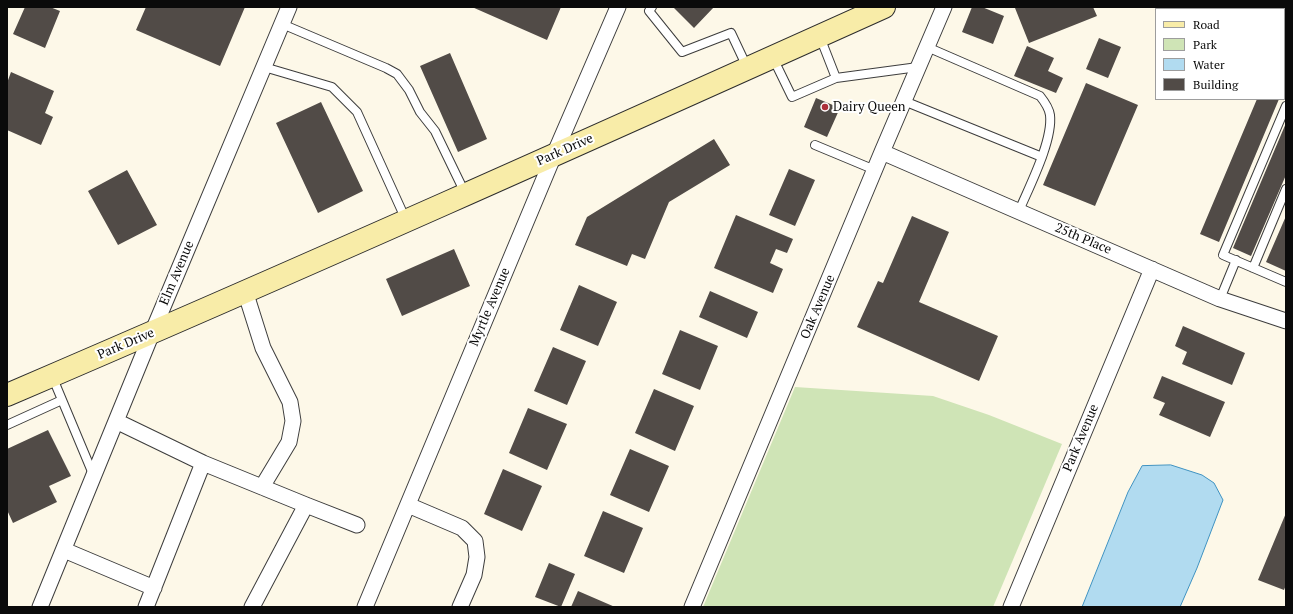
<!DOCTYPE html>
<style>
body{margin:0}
#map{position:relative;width:1293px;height:614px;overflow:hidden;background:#fdf8e8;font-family:"PT Serif",serif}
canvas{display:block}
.frame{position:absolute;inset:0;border:8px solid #0a0a0a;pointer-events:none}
.legend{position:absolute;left:1155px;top:8px;width:130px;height:92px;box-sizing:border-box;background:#fff;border:1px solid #9d9d9d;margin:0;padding:5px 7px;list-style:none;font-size:12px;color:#0a0a0a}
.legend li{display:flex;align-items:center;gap:8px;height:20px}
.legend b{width:20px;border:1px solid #9d9d9d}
</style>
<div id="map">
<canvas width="1293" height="614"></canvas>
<div class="frame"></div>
<ul class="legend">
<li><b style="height:5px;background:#f8eca8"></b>Road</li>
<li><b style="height:11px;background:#cfe4b6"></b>Park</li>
<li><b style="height:11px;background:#b1dbf0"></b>Water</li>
<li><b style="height:11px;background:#514b47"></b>Building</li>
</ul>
</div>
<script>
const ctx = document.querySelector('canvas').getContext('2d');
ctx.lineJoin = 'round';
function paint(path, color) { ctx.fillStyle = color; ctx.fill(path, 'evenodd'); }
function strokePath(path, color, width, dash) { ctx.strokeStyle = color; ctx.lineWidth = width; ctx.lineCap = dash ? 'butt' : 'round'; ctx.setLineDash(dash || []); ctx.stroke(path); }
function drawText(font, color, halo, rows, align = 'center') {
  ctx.font = font + ' "PT Serif",serif'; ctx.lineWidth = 4; ctx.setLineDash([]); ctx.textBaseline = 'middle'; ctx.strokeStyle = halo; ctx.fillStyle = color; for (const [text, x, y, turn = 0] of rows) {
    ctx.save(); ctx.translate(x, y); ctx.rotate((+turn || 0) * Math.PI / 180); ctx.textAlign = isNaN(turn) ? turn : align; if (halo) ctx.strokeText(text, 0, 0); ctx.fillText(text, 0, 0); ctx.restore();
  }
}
paint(new Path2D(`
 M795,387L933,396L989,415L1062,444L993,607H703Z`), '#cfe4b6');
const water = new Path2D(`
 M1171,465L1202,475L1214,483L1223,500L1197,568L1180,607H1082L1128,492L1142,466Z`);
paint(water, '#b1dbf0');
strokePath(water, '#3f92c1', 1);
paint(new Path2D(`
 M25,7H50L60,11L45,48L13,34Z
 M146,7H245L220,66L136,30Z
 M472,7H561L547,40Z
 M673,7H714L694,28Z
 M972,7H982L1004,16L993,44L962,32Z
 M1019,7H1093L1097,16L1029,43L1015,8Z
 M1286,31V83L1284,88V36Z
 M1099,38L1121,47L1108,78L1086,69Z
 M1027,46L1054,58L1048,71L1063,78L1056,93L1014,76Z
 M450,53L487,139L458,152L420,66Z
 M11,72L54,91L45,113L53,117L41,145L7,130V83Z
 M1086,83L1138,105L1095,206L1043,185Z
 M816,98L840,108L827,137L804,127Z
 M1257,99H1279L1219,242L1200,234Z
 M321,102L363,191L318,213L276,123Z
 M1286,123V175L1251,256L1233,248Z
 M714,139L730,165L669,202L645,259L632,254L627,266L575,245L587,217Z
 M789,169L815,180L795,226L769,215Z
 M127,170L157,225L118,245L88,191Z
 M736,215L793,239L787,253L776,249L770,263L783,269L773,293L714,268Z
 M912,216L949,232L919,302L998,336L979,381L857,327L878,281L883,283Z
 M1286,216V271L1266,262Z
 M454,249L470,286L402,316L386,279Z
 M579,285L617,302L598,346L560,330Z
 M710,291L758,312L747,338L699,317Z
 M1183,326L1245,353L1232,385L1182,364L1187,352L1175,346Z
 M680,330L718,346L700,390L662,374Z
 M553,347L586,361L567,405L534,391Z
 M1162,376L1225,402L1210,437L1159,415L1165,403L1153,398Z
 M654,389L694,406L675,451L635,433Z
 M528,408L567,424L547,470L509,453Z
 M48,430L71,476L49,486L57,502L13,523L7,510V449Z
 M630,449L669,466L649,512L610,495Z
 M503,469L542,486L522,531L484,514Z
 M603,511L643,528L624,573L584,556Z
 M1286,513V585L1284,590L1258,580Z
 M549,563L575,574L561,607L535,597Z
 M578,591L615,607H571Z`), '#514b47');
const lane = new Path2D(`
 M652,7L649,11L682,52L731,33L747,67
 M282,24L386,68L397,74L409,90L420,112L435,131L465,193
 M927,47L1040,96C1044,101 1049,108 1050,115C1053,141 1029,187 1019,211
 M773,58L792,97L836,78L820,37
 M264,67L332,87L357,112L406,220
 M836,78L918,67
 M904,101L1042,157
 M1286,106L1223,255L1286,282
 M815,145L875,170
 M1253,268L1286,189
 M1220,299L1236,260
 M52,376L93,474
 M7,425L62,400`);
const street = new Path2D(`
 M882,152L1220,299L1286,321
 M245,291L263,348L290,402L293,421L289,442L262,487
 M116,421L203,463L306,505L357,525
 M408,505L462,528L475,541L477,557L474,575L460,607
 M64,550L154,588
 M40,607L152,333L289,7
 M146,607L203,463
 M252,607L306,505
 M365,607L554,155L618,7
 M692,607L882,152L944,7
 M1011,607L1152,269`);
const secondary = new Path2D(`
 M7,395C301,269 593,138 884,7`);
strokePath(lane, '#3d3d3d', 10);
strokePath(street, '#3d3d3d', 17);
strokePath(secondary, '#2c2c2c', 24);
strokePath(lane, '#fff', 8);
strokePath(street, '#fff', 15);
strokePath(secondary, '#f8eca8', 22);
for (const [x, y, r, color] of [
 [825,107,4,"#ad2f3a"]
]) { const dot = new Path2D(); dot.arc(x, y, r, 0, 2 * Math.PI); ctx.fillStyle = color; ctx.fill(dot); strokePath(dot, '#fff', 1.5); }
drawText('13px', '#0a0a0a', '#fff', [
 ["Dairy Queen",833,107]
], 'left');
drawText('13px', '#0a0a0a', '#fff', [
 ["Park Drive",565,150,-24],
 ["25th Place",1083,239,23],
 ["Elm Avenue",177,273,-67],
 ["Myrtle Avenue",490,307,-67],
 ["Oak Avenue",818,307,-67],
 ["Park Drive",126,344,-23],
 ["Park Avenue",1081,438,-67]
]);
</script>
